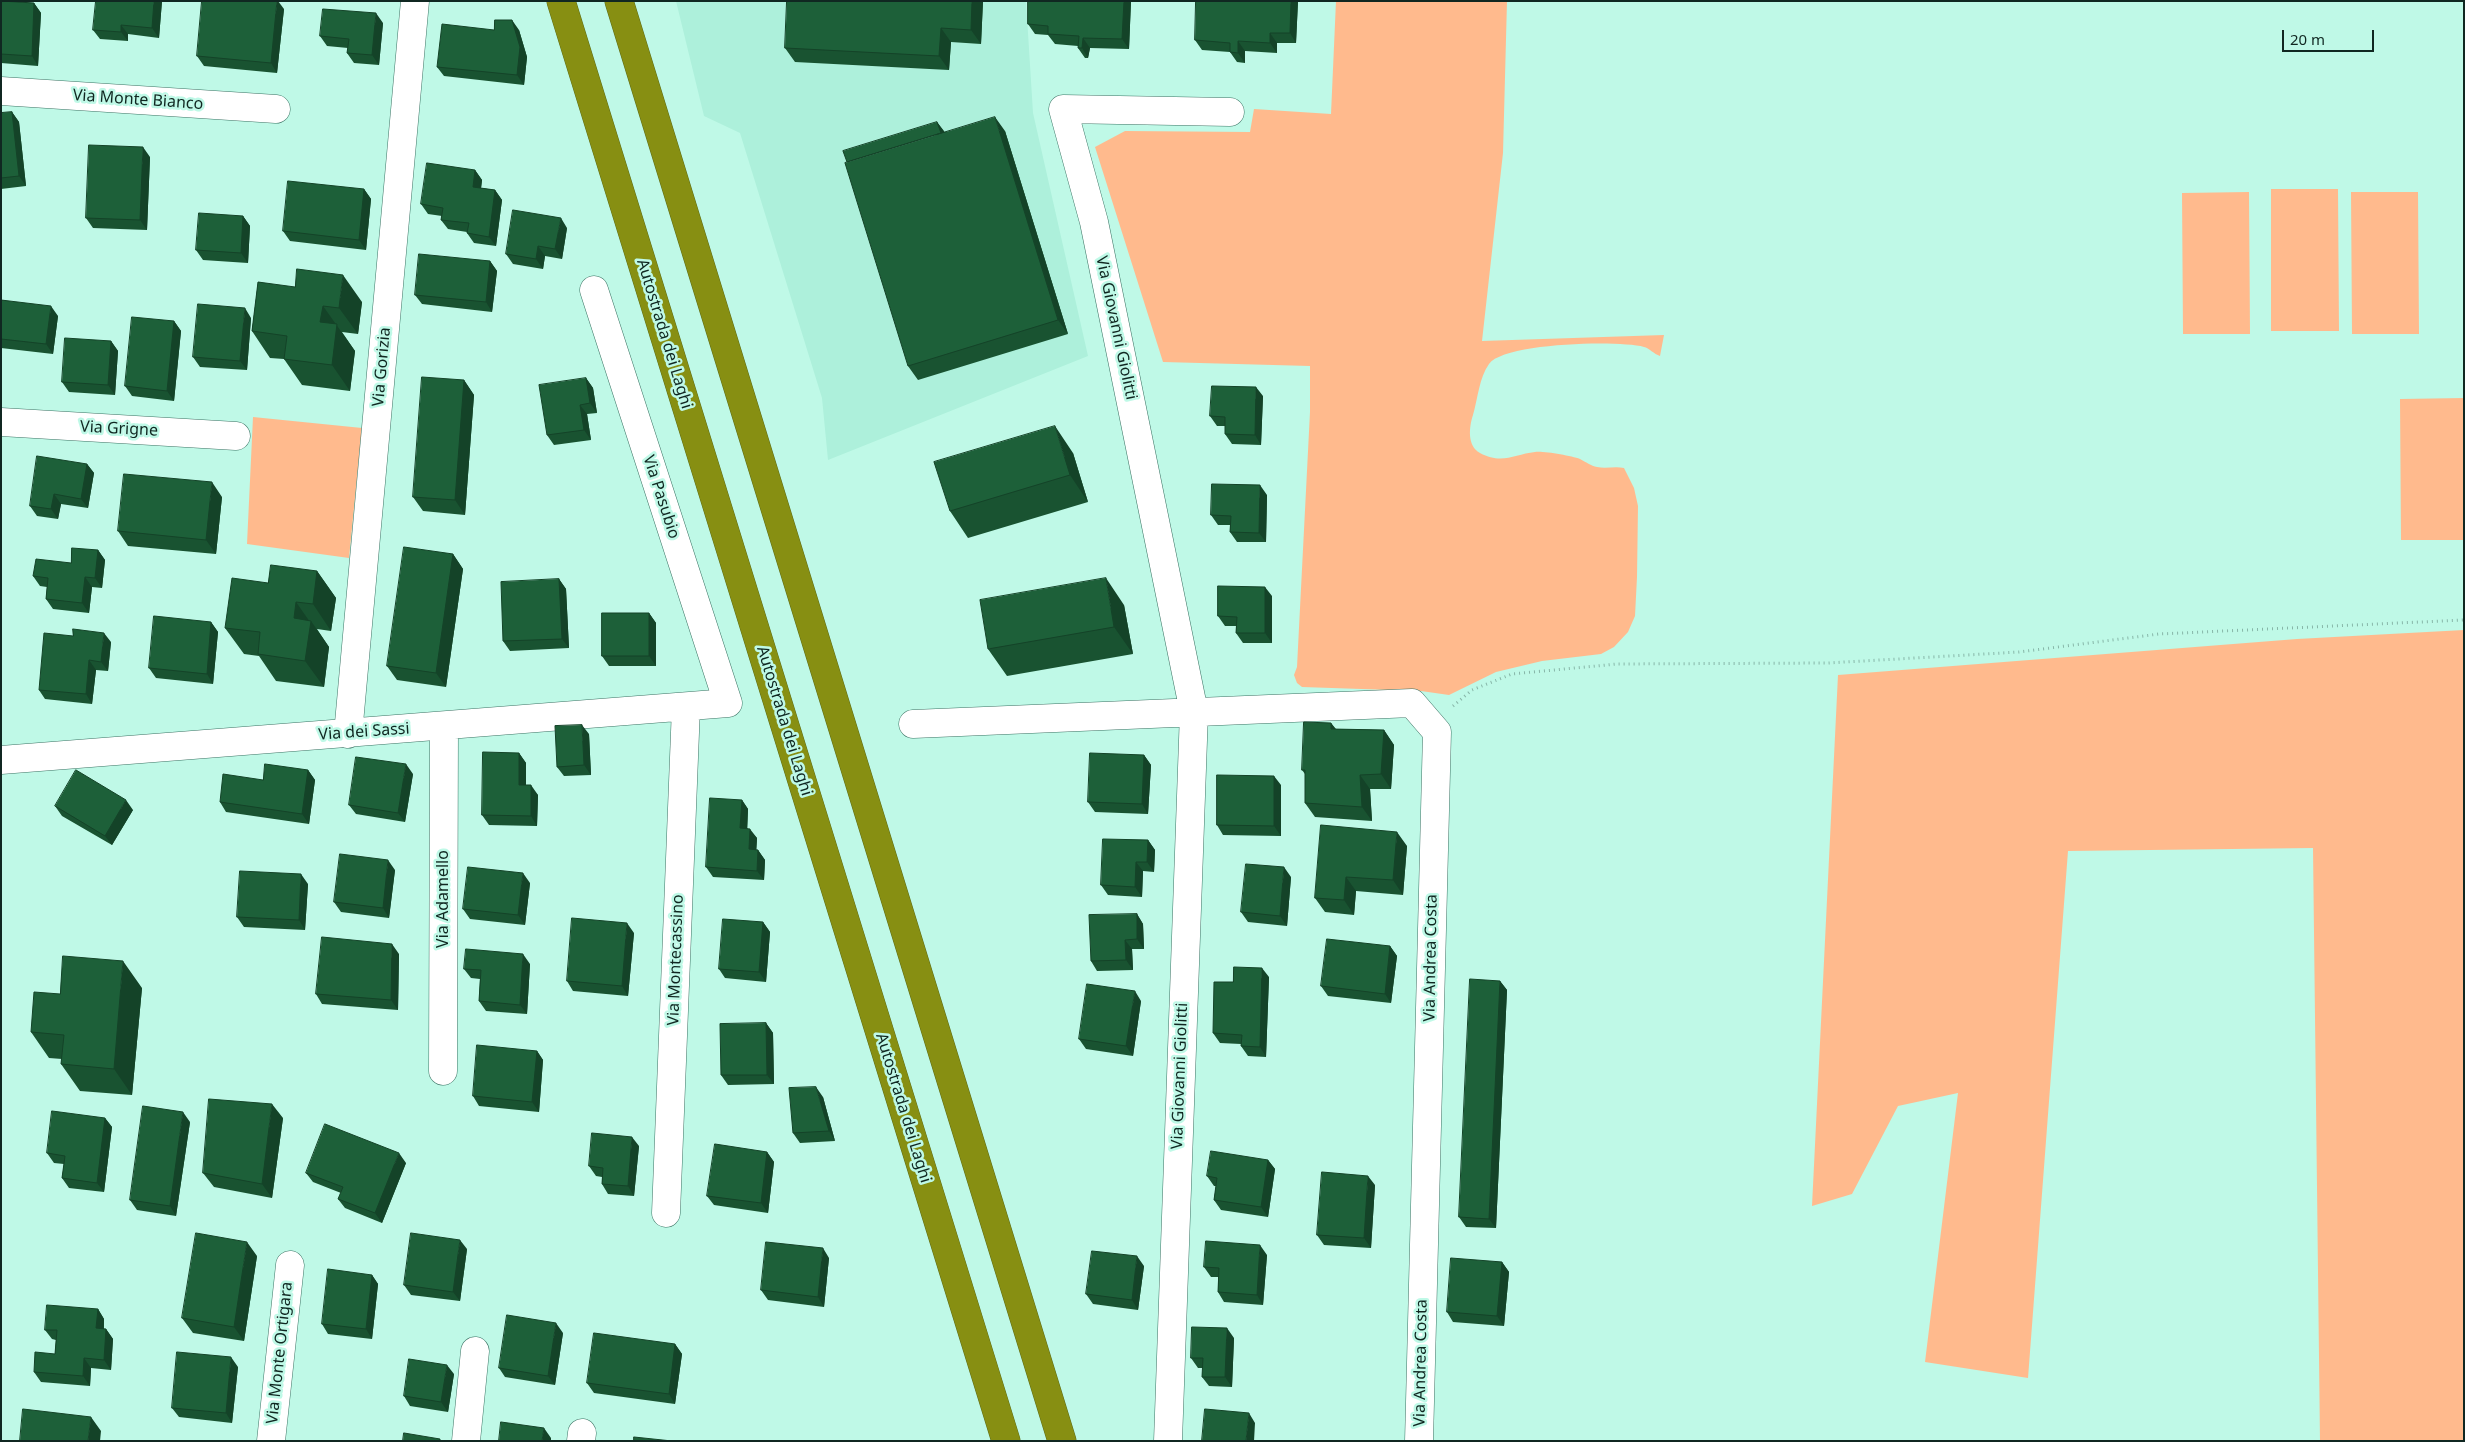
<!DOCTYPE html>
<style>
body{margin:0}
#map{position:relative;width:2465px;height:1442px;overflow:hidden;background:#bff9e7;font-family:"Noto Sans",sans-serif}
canvas{display:block}
.frame{position:absolute;inset:0;border:2px solid #102721;pointer-events:none}
.scale{position:absolute;left:2282px;top:30px;width:92px;height:22px;box-sizing:border-box;border:2px solid #102721;border-top:0;padding-left:6px;font-size:15px;line-height:18px;white-space:nowrap;color:#102721;-webkit-text-stroke:4px #bff9e7;paint-order:stroke}
</style>
<div id="map">
<canvas width="2465" height="1442"></canvas>
<div class="frame"></div>
<div class="scale">20 m</div>
</div>
<script>
const ctx = document.querySelector('canvas').getContext('2d');
ctx.lineJoin = 'round';
function paint(path, color) { ctx.fillStyle = color; ctx.fill(path, 'evenodd'); }
function strokePath(path, color, width, dash) { ctx.strokeStyle = color; ctx.lineWidth = width; ctx.lineCap = dash ? 'butt' : 'round'; ctx.setLineDash(dash || []); ctx.stroke(path); }
function drawText(font, color, halo, rows, align = 'center') {
  ctx.font = font + ' "Noto Sans",sans-serif'; ctx.lineWidth = 5; ctx.setLineDash([]); ctx.textBaseline = 'middle'; ctx.strokeStyle = halo; ctx.fillStyle = color; for (const [text, x, y, turn = 0] of rows) {
    ctx.save(); ctx.translate(x, y); ctx.rotate((+turn || 0) * Math.PI / 180); ctx.textAlign = isNaN(turn) ? turn : align; if (halo) ctx.strokeText(text, 0, 0); ctx.fillText(text, 0, 0); ctx.restore();
  }
}
paint(new Path2D(`
 M676,1H1026L1033,113L1088,356L828,460L822,398L740,133L704,116Z`), '#adf0db');
paint(new Path2D(`
 M1336,1H1507L1503,153L1482,341L1664,335L1660,356C1654,354 1649,348 1644,347C1618,340 1504,343 1489,364C1479,378 1478,398 1473,415C1469,427 1467,446 1480,453C1502,465 1515,454 1535,452C1545,451 1571,456 1580,459C1586,462 1591,466 1597,467C1606,469 1615,466 1624,468L1634,488L1638,506L1637,577L1635,616L1628,632L1614,647L1601,654L1542,661L1496,672L1449,695L1421,691L1302,687L1297,683L1294,675L1297,667L1310,412V366L1163,362L1095,147L1125,131L1250,132L1254,109L1331,114Z
 M2271,189H2338L2339,331H2271Z
 M2249,192L2250,334H2183L2182,193Z
 M2351,192H2418L2419,334H2352Z
 M2464,398V540H2401L2400,399Z
 M253,417L362,428L349,558L247,544Z
 M2464,630V1441H2320L2313,848L2068,851L2028,1378L1925,1362L1958,1093L1898,1106L1852,1194L1812,1206L1838,675L2297,639Z`), '#ffba8d');
const street = new Path2D(`
 M1,91L276,109
 M1,422L236,436
 M913,724L1412,703L1437,732L1419,1441
 M348,734L415,1
 M1,760L728,703L594,290
 M443,1071L444,726
 M666,1213L686,707
 M271,1441L290,1265
 M466,1441L475,1351
 M581,1441L582,1433
 M1168,1441L1194,712L1094,222L1063,109L1230,112`);
const highway = new Path2D(`
 M561,1L1006,1441
 M619,1L1062,1441`);
strokePath(street, '#3d7465', 29);
strokePath(highway, '#5d6b17', 29);
strokePath(new Path2D(`
 M1453,706L1472,690L1512,674L1617,664L1828,663L2019,652L2159,634L2464,620`), '#87b6a8', 3, [1, 4]);
strokePath(street, '#fff', 28);
strokePath(highway, '#878f12', 28);
paint(new Path2D(`
 M1,1L34,3L41,13L38,66L1,63Z
 M162,1L159,38L128,34V41L100,39L93,30Z
 M983,1L981,44L951,42L949,70L795,62L785,48Z
 M1131,1L1129,49L1090,48L1088,58H1085L1078,48V46L1055,44L1048,35L1035,34L1028,24Z
 M1298,1L1296,43H1277V53L1245,51V63L1237,62L1230,52L1202,50L1195,40Z
 M284,9L277,73L204,66L197,56Z
 M383,23L379,65L354,63L347,53L348,48L327,46L320,36Z
 M494,30H519L527,57L524,85L444,76L437,67Z
 M12,112L19,122L26,186L1,189V113Z
 M937,122L944,132L1005,131L1068,334L918,380L908,366Z
 M150,157L147,230L93,228L86,218Z
 M475,170L482,180L481,188L495,190L502,200L496,246L474,243L467,233V232L448,229L441,220L442,216L428,214L421,204Z
 M364,189L371,199L366,250L290,241L283,231Z
 M243,216L250,226L248,263L203,260L196,250Z
 M567,228L562,259L545,256L543,269L513,264L506,254Z
 M490,261L497,271L492,312L422,304L415,295Z
 M258,282L362,302L358,334L342,332L355,351L350,391L302,385L284,359L270,358L252,331Z
 M1,300L58,316L53,354L1,348Z
 M251,318L247,370L200,367L193,357Z
 M174,321L181,331L174,401L132,396L125,386Z
 M111,341L118,351L115,395L69,392L62,382Z
 M586,378L593,388L597,413L587,414L591,440L554,445L547,435Z
 M464,380L474,395L465,515L423,511L413,497Z
 M1263,396L1261,445L1232,444L1225,434V426H1217L1210,416Z
 M1073,453L1088,502L968,538L950,511Z
 M87,464L94,473L88,508L61,504L58,519L37,516L30,506Z
 M1267,495L1266,542H1237L1230,532V525H1218L1211,515Z
 M222,497L216,554L128,546L118,531Z
 M98,550L105,560L102,588L92,587L89,613L53,609L46,599L47,587L40,586L33,576L71,563Z
 M453,554L463,569L446,687L397,680L387,666Z
 M317,571L336,598L331,631L317,629L329,647L324,687L276,681L259,656L244,654L225,628L268,583Z
 M559,579L566,589L569,648L510,651L503,641Z
 M1272,596V643H1243L1236,633V626H1225L1218,616Z
 M1124,605L1133,654L1007,676L988,649Z
 M649,613L656,623V666H609L602,656Z
 M211,622L218,632L213,684L156,678L149,668Z
 M111,642L108,671L96,670L92,704L45,699L39,690Z
 M1331,723L1336,729L1384,730L1394,745L1391,789H1370L1372,821L1315,817L1305,803V774L1302,770Z
 M589,734L591,775L564,776L557,767Z
 M519,753L526,763V785L538,795L537,826L489,825L482,815Z
 M1144,755L1151,765L1148,814L1095,812L1088,802Z
 M308,770L315,780L309,824L226,812L220,802L263,780Z
 M413,774L405,822L356,814L349,805Z
 M1281,785V836L1223,835L1217,825Z
 M742,800L748,809L747,828L757,838L756,850H758L765,860L764,880L713,877L706,867Z
 M55,806L133,810L112,845L62,816Z
 M1321,825L1407,846L1403,895L1356,891L1354,915L1325,912L1315,898Z
 M1148,840L1155,850L1154,872L1143,871L1142,897L1108,895L1101,885Z
 M395,870L389,918L341,912L334,902Z
 M1291,877L1287,926L1248,922L1241,912Z
 M530,883L525,925L470,919L463,909Z
 M308,884L305,930L244,927L237,917Z
 M1137,914L1143,924L1144,949H1132L1133,970L1097,971L1091,961Z
 M763,922L770,932L766,982L725,978L719,969Z
 M634,933L628,996L573,991L567,981Z
 M1390,946L1397,956L1391,1003L1328,996L1321,986Z
 M399,954L398,1010L322,1004L316,994Z
 M530,964L527,1014L486,1011L479,1001L480,979L471,978L464,969Z
 M1269,977L1266,1057L1248,1056L1241,1046V1044L1220,1043L1213,1033L1233,982Z
 M1500,981L1507,990L1496,1228L1466,1227L1459,1217Z
 M142,988L132,1095L80,1091L61,1064L62,1059L49,1058L31,1032L60,994Z
 M1141,1001L1133,1056L1086,1049L1079,1039Z
 M766,1023L773,1033L774,1084L728,1085L721,1075Z
 M537,1051L543,1060L539,1112L479,1106L473,1096Z
 M823,1097L835,1141L800,1143L793,1133Z
 M105,1118L112,1127L104,1192L69,1188L62,1178L64,1164L54,1163L47,1153Z
 M283,1118L272,1198L214,1187L203,1173Z
 M190,1122L176,1216L137,1210L130,1200Z
 M639,1146L634,1196L608,1194L602,1184V1177L596,1176L589,1166Z
 M767,1152L774,1162L768,1213L714,1205L707,1196Z
 M1268,1160L1275,1169L1268,1217L1221,1210L1214,1200L1216,1186H1214L1207,1176Z
 M406,1163L382,1223L345,1208L338,1199L341,1193L313,1182L306,1173Z
 M1375,1185L1371,1248L1324,1245L1317,1235Z
 M467,1249L460,1301L411,1295L404,1285Z
 M1267,1255L1263,1305L1224,1302L1218,1292V1277H1211L1204,1267Z
 M257,1256L244,1341L193,1333L182,1318Z
 M829,1258L824,1307L768,1300L761,1290Z
 M1502,1262L1509,1272L1504,1326L1453,1322L1447,1312Z
 M1144,1266L1138,1310L1093,1304L1086,1294Z
 M372,1275L378,1284L372,1339L328,1334L322,1324Z
 M98,1309L104,1319V1329H106L113,1339L111,1370L91,1368L90,1386L41,1382L34,1372L55,1354L56,1340L52,1339L45,1330Z
 M563,1333L555,1385L505,1377L499,1368Z
 M1234,1338L1232,1387L1209,1386L1202,1377L1203,1368H1198L1191,1358Z
 M675,1344L682,1354L675,1404L594,1393L587,1383Z
 M238,1367L232,1423L179,1417L172,1408Z
 M454,1374L448,1412L410,1406L404,1396Z`), '#195331');
paint(new Path2D(`
 M154,1H162L159,38L152,28Z
 M277,1H278L284,9L277,73L271,63Z
 M972,1H983L981,44L971,30Z
 M1124,1H1131L1129,49L1122,39Z
 M1291,1H1298L1296,43L1290,33Z
 M34,3L41,13L38,66L32,56Z
 M376,13L383,23L379,65L372,55Z
 M512,20L519,30L527,57L524,85L517,75Z
 M121,25L128,34V41L121,32Z
 M941,28L951,42L949,70L939,56Z
 M1270,33L1277,43V53L1270,43Z
 M1083,38L1090,48L1088,58L1082,48Z
 M1238,41L1245,51V63L1238,53Z
 M12,112L19,122L26,186L19,176Z
 M995,117L1005,131L1068,334L1058,320Z
 M937,122L944,131L949,148L942,138Z
 M143,147L150,157L147,230L140,220Z
 M475,170L482,180L480,197L473,187Z
 M364,189L371,199L366,250L359,240Z
 M495,190L502,200L496,246L489,237Z
 M243,216L250,226L248,263L241,253Z
 M561,218L567,228L562,259L555,249Z
 M538,246L545,256L543,269L536,259Z
 M490,261L497,271L492,312L486,302Z
 M343,275L362,302L358,334L339,308Z
 M51,306L58,316L53,354L46,344Z
 M323,306L355,351L350,391L332,365L320,322Z
 M245,308L251,318L247,370L240,361Z
 M174,321L181,331L174,401L167,391Z
 M111,341L118,351L115,395L108,385Z
 M586,378L593,388L597,413L590,403Z
 M464,380L474,395L465,515L455,500Z
 M1256,387L1263,396L1261,445L1255,435Z
 M580,405L587,414L591,440L584,430Z
 M1055,426L1073,453L1088,502L1070,475Z
 M87,464L94,473L88,508L81,499Z
 M212,482L222,497L216,554L206,540Z
 M1260,485L1267,495L1266,542L1259,533Z
 M54,494L61,504L58,519L51,509Z
 M98,550L105,560L102,588L95,578Z
 M453,554L463,569L446,687L436,673Z
 M317,571L336,598L331,631L313,604Z
 M85,577L92,587L89,613L82,603Z
 M1106,578L1124,605L1133,654L1114,627Z
 M559,579L566,589L569,648L562,639Z
 M1265,587L1272,596V643L1265,633Z
 M296,602L310,622L311,621L329,647L324,687L305,661L294,618Z
 M649,613L656,623V666L649,656Z
 M211,622L218,632L213,684L207,674Z
 M104,633L111,642L108,671L101,662Z
 M89,660L96,670L92,704L86,694Z
 M1331,723L1341,737L1331,729Z
 M582,725L589,734L591,775L584,765Z
 M1384,730L1394,745L1391,789L1381,774Z
 M519,753L526,763V794L519,785Z
 M1144,755L1151,765L1148,814L1142,804Z
 M406,764L413,774L405,822L398,813Z
 M308,770L315,780L309,824L302,814Z
 M1360,775L1370,789L1372,821L1362,807Z
 M1274,776L1281,785V836L1274,826Z
 M531,785L538,795L537,826L531,816Z
 M126,800L133,810L112,845L105,836Z
 M742,800L748,809L747,838L740,828Z
 M750,829L757,838L756,859L749,849Z
 M1397,832L1407,846L1403,895L1393,880Z
 M1148,840L1155,850L1154,872L1147,862Z
 M758,850L765,860L764,880L757,871Z
 M388,860L395,870L389,918L383,908Z
 M1136,862L1143,871L1142,897L1135,887Z
 M1284,867L1291,877L1287,926L1280,916Z
 M523,873L530,883L525,925L518,915Z
 M301,874L308,884L305,930L299,920Z
 M1346,877L1356,891L1354,915L1344,900Z
 M1137,914L1143,924L1144,949L1137,939Z
 M763,922L770,932L766,982L759,972Z
 M627,923L634,933L628,996L622,986Z
 M1125,940L1132,949L1133,970L1126,960Z
 M392,944L399,954L398,1010L391,1000Z
 M1390,946L1397,956L1391,1003L1385,994Z
 M523,954L530,964L527,1014L520,1005Z
 M123,961L142,988L132,1095L114,1069Z
 M1262,968L1269,977L1266,1057L1260,1047Z
 M1500,981L1507,990L1496,1228L1489,1219Z
 M1135,991L1141,1001L1133,1056L1126,1046Z
 M766,1023L773,1033L774,1084L767,1075Z
 M537,1051L543,1060L539,1112L532,1102Z
 M816,1087L823,1097L835,1141L829,1131Z
 M272,1104L283,1118L272,1198L262,1184Z
 M183,1112L190,1122L176,1216L170,1206Z
 M105,1118L112,1127L104,1192L97,1183Z
 M632,1137L639,1146L634,1196L628,1186Z
 M767,1152L774,1162L768,1213L761,1203Z
 M399,1153L406,1163L382,1223L375,1213Z
 M1268,1160L1275,1169L1268,1217L1261,1207Z
 M1368,1176L1375,1185L1371,1248L1364,1238Z
 M460,1240L467,1249L460,1301L453,1292Z
 M247,1242L257,1256L244,1341L234,1327Z
 M1260,1245L1267,1255L1263,1305L1257,1295Z
 M823,1248L829,1258L824,1307L818,1297Z
 M1137,1256L1144,1266L1138,1310L1132,1300Z
 M1502,1262L1509,1272L1504,1326L1497,1316Z
 M372,1275L378,1284L372,1339L366,1329Z
 M98,1309L104,1319L103,1338L96,1328Z
 M556,1323L563,1333L555,1385L548,1376Z
 M1227,1328L1234,1338L1232,1387L1225,1377Z
 M106,1329L113,1339L111,1370L104,1360Z
 M675,1344L682,1354L675,1404L669,1394Z
 M231,1357L238,1367L232,1423L226,1413Z
 M84,1358L91,1368L90,1386L83,1376Z
 M447,1365L454,1374L448,1412L441,1402Z
 M1249,1413L1255,1423L1254,1441H1246Z
 M91,1417L101,1431L100,1441H88Z
 M544,1428L551,1438V1441H542Z`), '#144328');
const building = new Path2D(`
 M1,1L34,3L32,56L1,54Z
 M96,1H154L152,28L121,25V32L93,30Z
 M202,1H277L271,63L197,56Z
 M787,1H972L971,30L941,28L939,56L785,48Z
 M1028,1H1124L1122,39L1083,38L1082,48H1078L1079,36L1048,34V26L1028,24Z
 M1196,1H1291L1290,33H1270V43L1238,41V53L1230,52V43L1195,40Z
 M323,9L376,13L372,55L347,53L349,39L320,36Z
 M495,20H512L520,47L517,75L437,67L442,24L494,30Z
 M12,112L19,176L1,178V113Z
 M995,117L1058,320L908,366L845,163Z
 M937,122L941,133L847,162L843,151Z
 M89,145L143,147L140,220L86,218Z
 M427,163L475,170L473,187L495,190L489,237L467,233L469,223L441,220L443,208L421,204Z
 M288,181L364,189L359,240L283,231Z
 M513,210L561,218L555,249L538,246L536,259L506,254Z
 M199,213L243,216L241,253L196,250Z
 M419,254L490,261L486,302L415,295Z
 M297,269L343,275L339,308L323,306L320,322L337,324L332,365L284,359L287,336L252,331L258,282L295,287Z
 M1,300L51,306L46,344L1,339Z
 M198,304L245,308L240,361L193,357Z
 M132,317L174,321L167,391L125,386Z
 M65,338L111,341L108,385L62,382Z
 M422,377L464,380L455,500L413,497Z
 M586,378L590,403L580,405L584,430L547,435L539,385Z
 M1212,386L1256,387L1255,435L1225,434V417L1210,416Z
 M1055,426L1070,475L950,511L934,462Z
 M37,456L87,464L81,499L54,494L51,509L30,506Z
 M124,474L212,482L206,540L118,531Z
 M1212,484L1260,485L1259,533L1230,532L1231,516L1211,515Z
 M404,547L453,554L436,673L387,666Z
 M72,548L98,550L95,578L85,577L82,603L46,599L48,578L33,576L36,559L71,563Z
 M271,565L317,571L313,604L296,602L294,618L311,621L305,661L258,654L260,632L225,628L232,578L268,583Z
 M1106,578L1114,627L988,649L980,600Z
 M559,579L562,639L503,641L501,582Z
 M1218,586L1265,587V633H1236L1237,617L1218,616Z
 M602,613H649V656H602Z
 M154,616L211,622L207,674L149,668Z
 M73,629L104,633L101,662L89,660L86,694L39,690L44,633L73,636Z
 M1304,722L1331,723V729L1384,730L1381,774L1360,775L1362,807L1305,803V770H1302Z
 M582,725L584,765L557,767L555,726Z
 M483,752L519,753V785H531V816L482,815Z
 M1090,753L1144,755L1142,804L1088,802Z
 M356,757L406,764L398,813L349,805Z
 M265,764L308,770L302,814L220,802L223,774L263,780Z
 M76,770L126,800L105,836L55,806Z
 M1217,775L1274,776V826L1217,825Z
 M710,798L742,800L740,828L750,829L749,849L758,850L757,871L706,867Z
 M1321,825L1397,832L1393,880L1346,877L1344,900L1315,898Z
 M1103,839L1148,840L1147,862H1136L1135,887L1101,885Z
 M340,854L388,860L383,908L334,902Z
 M1246,864L1284,867L1280,916L1241,912Z
 M468,867L523,873L518,915L463,909Z
 M240,871L301,874L299,920L237,917Z
 M1137,914V939L1125,940L1126,960L1091,961L1089,915Z
 M572,918L627,923L622,986L567,981Z
 M723,919L763,922L759,972L719,969Z
 M322,937L392,944L391,1000L316,994Z
 M1327,939L1390,946L1385,994L1321,986Z
 M466,949L523,954L520,1005L479,1001L481,970L464,969Z
 M63,956L123,961L114,1069L61,1064L64,1035L31,1032L34,992L60,994Z
 M1234,967L1262,968L1260,1047L1241,1046L1242,1035L1213,1033L1214,982H1233Z
 M1470,979L1500,981L1489,1219L1459,1217Z
 M1087,984L1135,991L1126,1046L1079,1039Z
 M766,1023L767,1075H721L720,1024Z
 M477,1045L537,1051L532,1102L473,1096Z
 M816,1087L829,1131L793,1133L789,1088Z
 M209,1099L272,1104L262,1184L203,1173Z
 M143,1106L183,1112L170,1206L130,1200Z
 M52,1111L105,1118L97,1183L62,1178L65,1156L47,1153Z
 M325,1124L399,1153L375,1213L338,1199L343,1187L306,1173Z
 M592,1133L632,1137L628,1186L602,1184L603,1168L589,1166Z
 M715,1144L767,1152L761,1203L707,1196Z
 M1211,1151L1268,1160L1261,1207L1214,1200L1217,1178L1207,1176Z
 M1322,1172L1368,1176L1364,1238L1317,1235Z
 M196,1233L247,1242L234,1327L182,1318Z
 M411,1233L460,1240L453,1292L404,1285Z
 M1206,1241L1260,1245L1257,1295L1218,1292L1219,1268L1204,1267Z
 M766,1242L823,1248L818,1297L761,1290Z
 M1092,1251L1137,1256L1132,1300L1086,1294Z
 M1451,1258L1502,1262L1497,1316L1447,1312Z
 M328,1269L372,1275L366,1329L322,1324Z
 M47,1305L98,1309L96,1328L106,1329L104,1360L84,1358L83,1376L34,1372L35,1352L55,1354L57,1330H45Z
 M507,1315L556,1323L548,1376L499,1368Z
 M1192,1327L1227,1328L1225,1377H1202L1203,1358H1191Z
 M594,1333L675,1344L669,1394L587,1383Z
 M177,1352L231,1357L226,1413L172,1408Z
 M409,1359L447,1365L441,1402L404,1396Z
 M23,1409L91,1417L88,1441H20Z
 M1205,1409L1249,1413L1246,1441H1202Z
 M501,1422L544,1428L542,1441H499Z
 M404,1433L440,1439V1441H403Z
 M634,1437L672,1441H634Z`);
paint(building, '#1d6039');
strokePath(building, '#144328', 1);
drawText('16px', '#102721', '#bff9e7', [
 ["Via Monte Bianco",138,100,4],
 ["Via Giovanni Giolitti",1116,328,78],
 ["Autostrada dei Laghi",664,334,73],
 ["Via Gorizia",382,367,-85],
 ["Via Grigne",119,429,3],
 ["Via Pasubio",661,497,72],
 ["Autostrada dei Laghi",784,721,73],
 ["Via dei Sassi",364,732,-4],
 ["Via Adamello",443,899,-90],
 ["Via Andrea Costa",1431,958,-89],
 ["Via Montecassino",676,960,-88],
 ["Via Giovanni Giolitti",1180,1076,-88],
 ["Autostrada dei Laghi",903,1108,73],
 ["Via Monte Ortigara",280,1353,-84],
 ["Via Andrea Costa",1421,1363,-89]
]);
</script>
